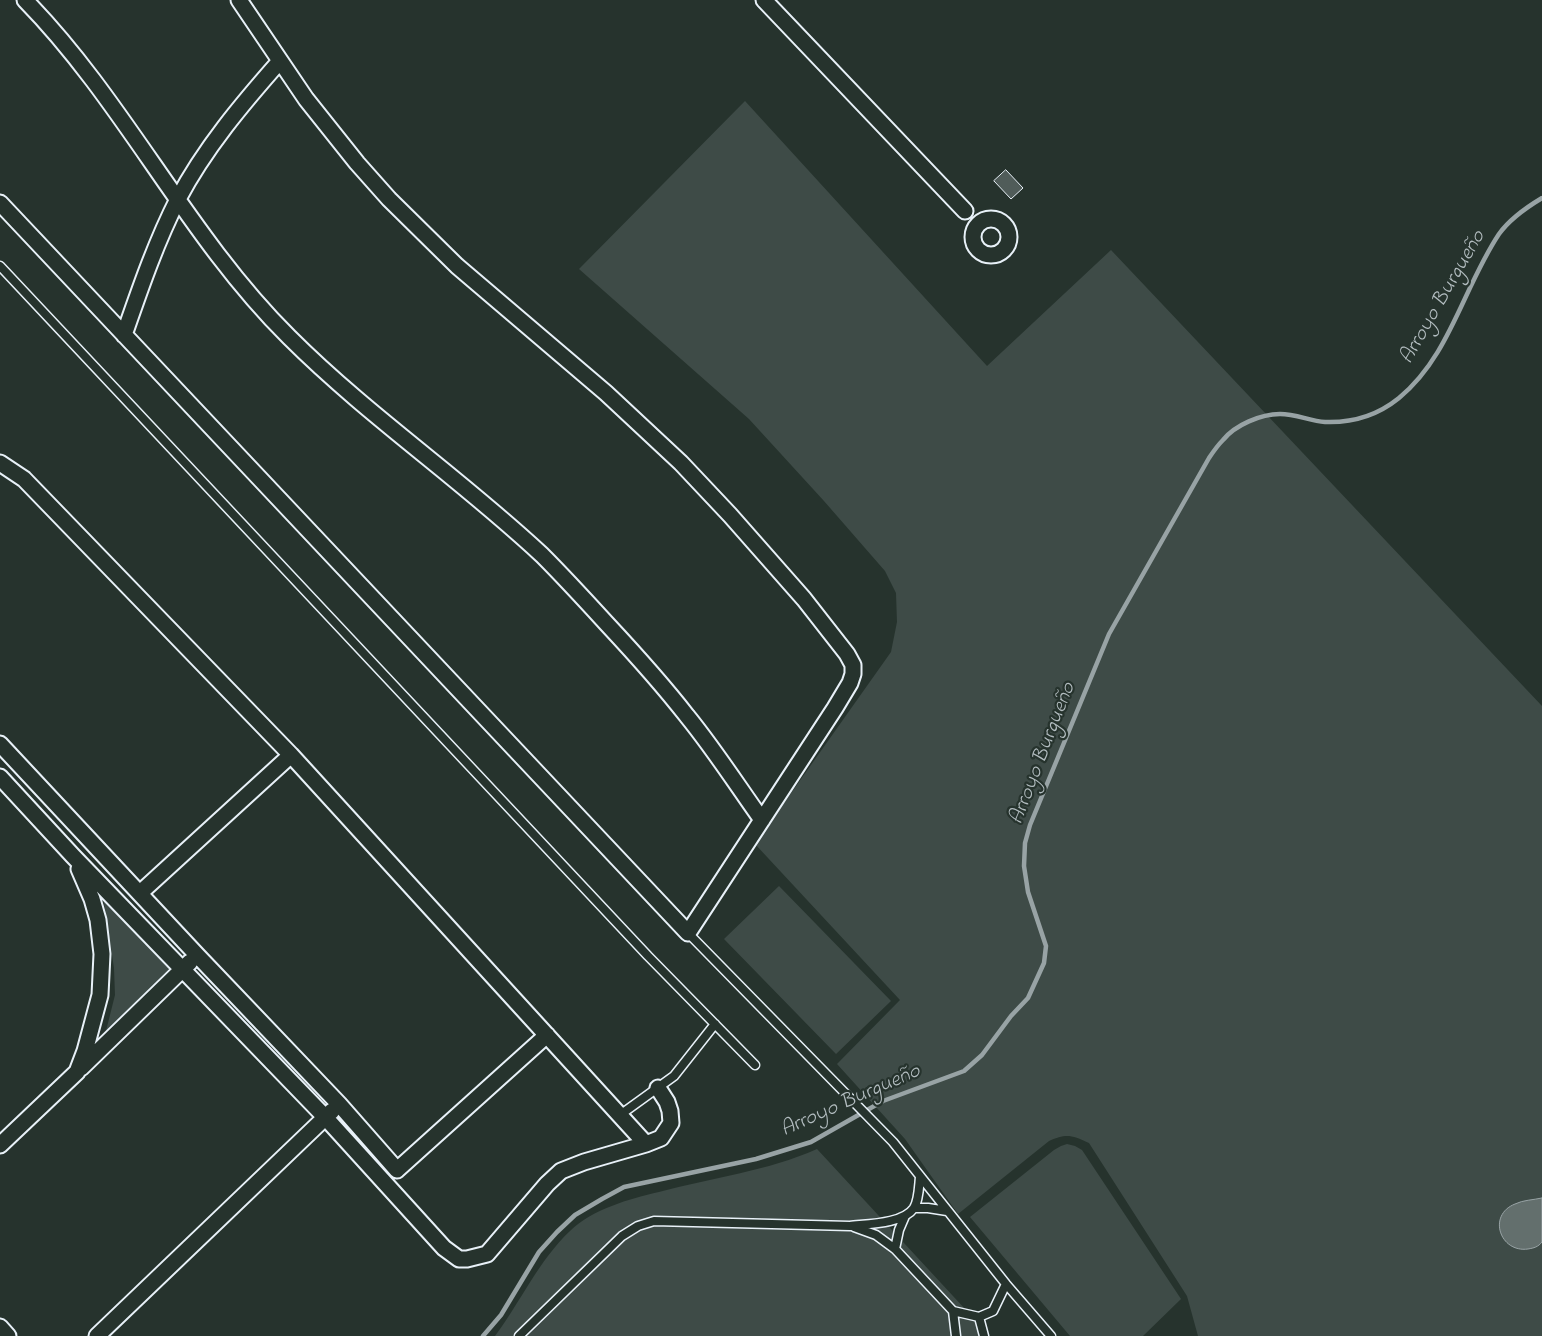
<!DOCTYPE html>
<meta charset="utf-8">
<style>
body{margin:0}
canvas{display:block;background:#26332d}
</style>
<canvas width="1542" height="1336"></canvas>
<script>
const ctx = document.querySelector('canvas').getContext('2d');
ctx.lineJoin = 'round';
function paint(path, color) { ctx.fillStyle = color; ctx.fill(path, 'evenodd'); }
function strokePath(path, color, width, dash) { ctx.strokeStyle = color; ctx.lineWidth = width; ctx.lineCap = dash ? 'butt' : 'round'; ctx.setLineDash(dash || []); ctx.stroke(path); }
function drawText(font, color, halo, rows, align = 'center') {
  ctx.font = font + ' "Indie Flower",sans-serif'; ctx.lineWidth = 4.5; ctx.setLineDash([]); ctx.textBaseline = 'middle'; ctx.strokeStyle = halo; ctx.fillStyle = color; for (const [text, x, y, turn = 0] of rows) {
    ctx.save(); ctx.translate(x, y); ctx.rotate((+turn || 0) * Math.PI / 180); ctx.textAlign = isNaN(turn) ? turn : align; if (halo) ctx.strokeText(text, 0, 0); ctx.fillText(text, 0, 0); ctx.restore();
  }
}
paint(new Path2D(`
 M745,101L987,366L1111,250L1542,706V1336H1198L1187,1296L1089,1143C1072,1135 1066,1133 1049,1141L958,1214L905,1139L837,1064L900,1000L755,844L891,652L897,622L896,593L885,571L824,501L749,419L579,269Z
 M779,886L891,1001L836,1054L724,939Z
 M103,896L171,967L106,1031L115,995L114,968Z
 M1067,1144L1075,1146L1082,1150L1181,1299L1143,1336H1070L970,1217L1054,1150L1061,1146Z
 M817,1149L990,1336H495C520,1303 539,1260 570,1231C593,1209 629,1199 659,1192C711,1178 768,1171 817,1149Z`), '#3e4b47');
const water = new Path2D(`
 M1542,1198V1242C1538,1247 1534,1248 1528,1249C1500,1253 1487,1215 1515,1204C1523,1200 1533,1200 1542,1198Z`);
paint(water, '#636f6d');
strokePath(water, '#98a3a5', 1);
strokePath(new Path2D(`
 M483,1336L501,1315L539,1252L557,1232L575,1215L602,1199L624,1187L756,1159L811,1142L883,1101L964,1071L982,1055L1011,1016L1028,998L1044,963L1046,946L1028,892L1024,866L1025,843L1030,825L1109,634L1209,458C1213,452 1218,445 1223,440C1235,425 1261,414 1280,414C1296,414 1310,421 1325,422C1352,423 1378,415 1399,398C1450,356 1463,288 1499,234C1509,220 1527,207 1542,198`), '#98a3a5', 4.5);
const building = new Path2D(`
 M1006,170L1023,188L1011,199L994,181Z`);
paint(building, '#505c59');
strokePath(building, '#e8f1f8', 1);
const service = new Path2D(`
 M0,266L648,956L755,1065
 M688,933L893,1142L1006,1284L1051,1336
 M620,1115L674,1076L715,1024
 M915,1208H928L947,1211
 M854,1227L876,1235L895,1249L953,1311L979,1317L993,1311L1006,1284
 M895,1249L899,1230L905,1216
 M953,1311L956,1336
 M979,1317L984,1336
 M519,1336L622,1236L638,1226L654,1221L850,1226C867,1224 903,1224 914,1208C919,1200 919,1186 920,1177`);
const minor = new Path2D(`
 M25,0C125,102 187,236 289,337C368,416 461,479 542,555C564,577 586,601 607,624C635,654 662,684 687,716C714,749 737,785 762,820
 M764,0L965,211
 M0,203L688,933L835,708L850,683L853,674V665L847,654L804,599L730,515L681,463L606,393L457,266L389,199L357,163L306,99L239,0
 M973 237a18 18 0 1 1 36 0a18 18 0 1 1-36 0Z
 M124,335C140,289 156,242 178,199C205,148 242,104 280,61
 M0,463L24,479L291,755L646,1144L661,1138L671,1123L670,1111L667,1102L658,1088
 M0,744L197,955L339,1104L397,1170L547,1035
 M0,777L73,856L325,1117L444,1248L459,1259H467L487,1254L547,1184L561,1171L584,1162L646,1144
 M140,893L291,755
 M81,1068L190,962
 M0,1145L77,1072L85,1051L100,995L102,954L98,920L92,899L79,869
 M0,1327L8,1336
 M97,1336L332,1111`);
strokePath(service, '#e8f1f8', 11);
strokePath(minor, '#e8f1f8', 19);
strokePath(service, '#26332d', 8);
strokePath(minor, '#26332d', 15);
drawText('italic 21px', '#b3bdc0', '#26332d', [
 ["Arroyo Burgueño",1444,298,-60],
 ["Arroyo Burgueño",1044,754,-69],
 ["Arroyo Burgueño",851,1102,-24]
]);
</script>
